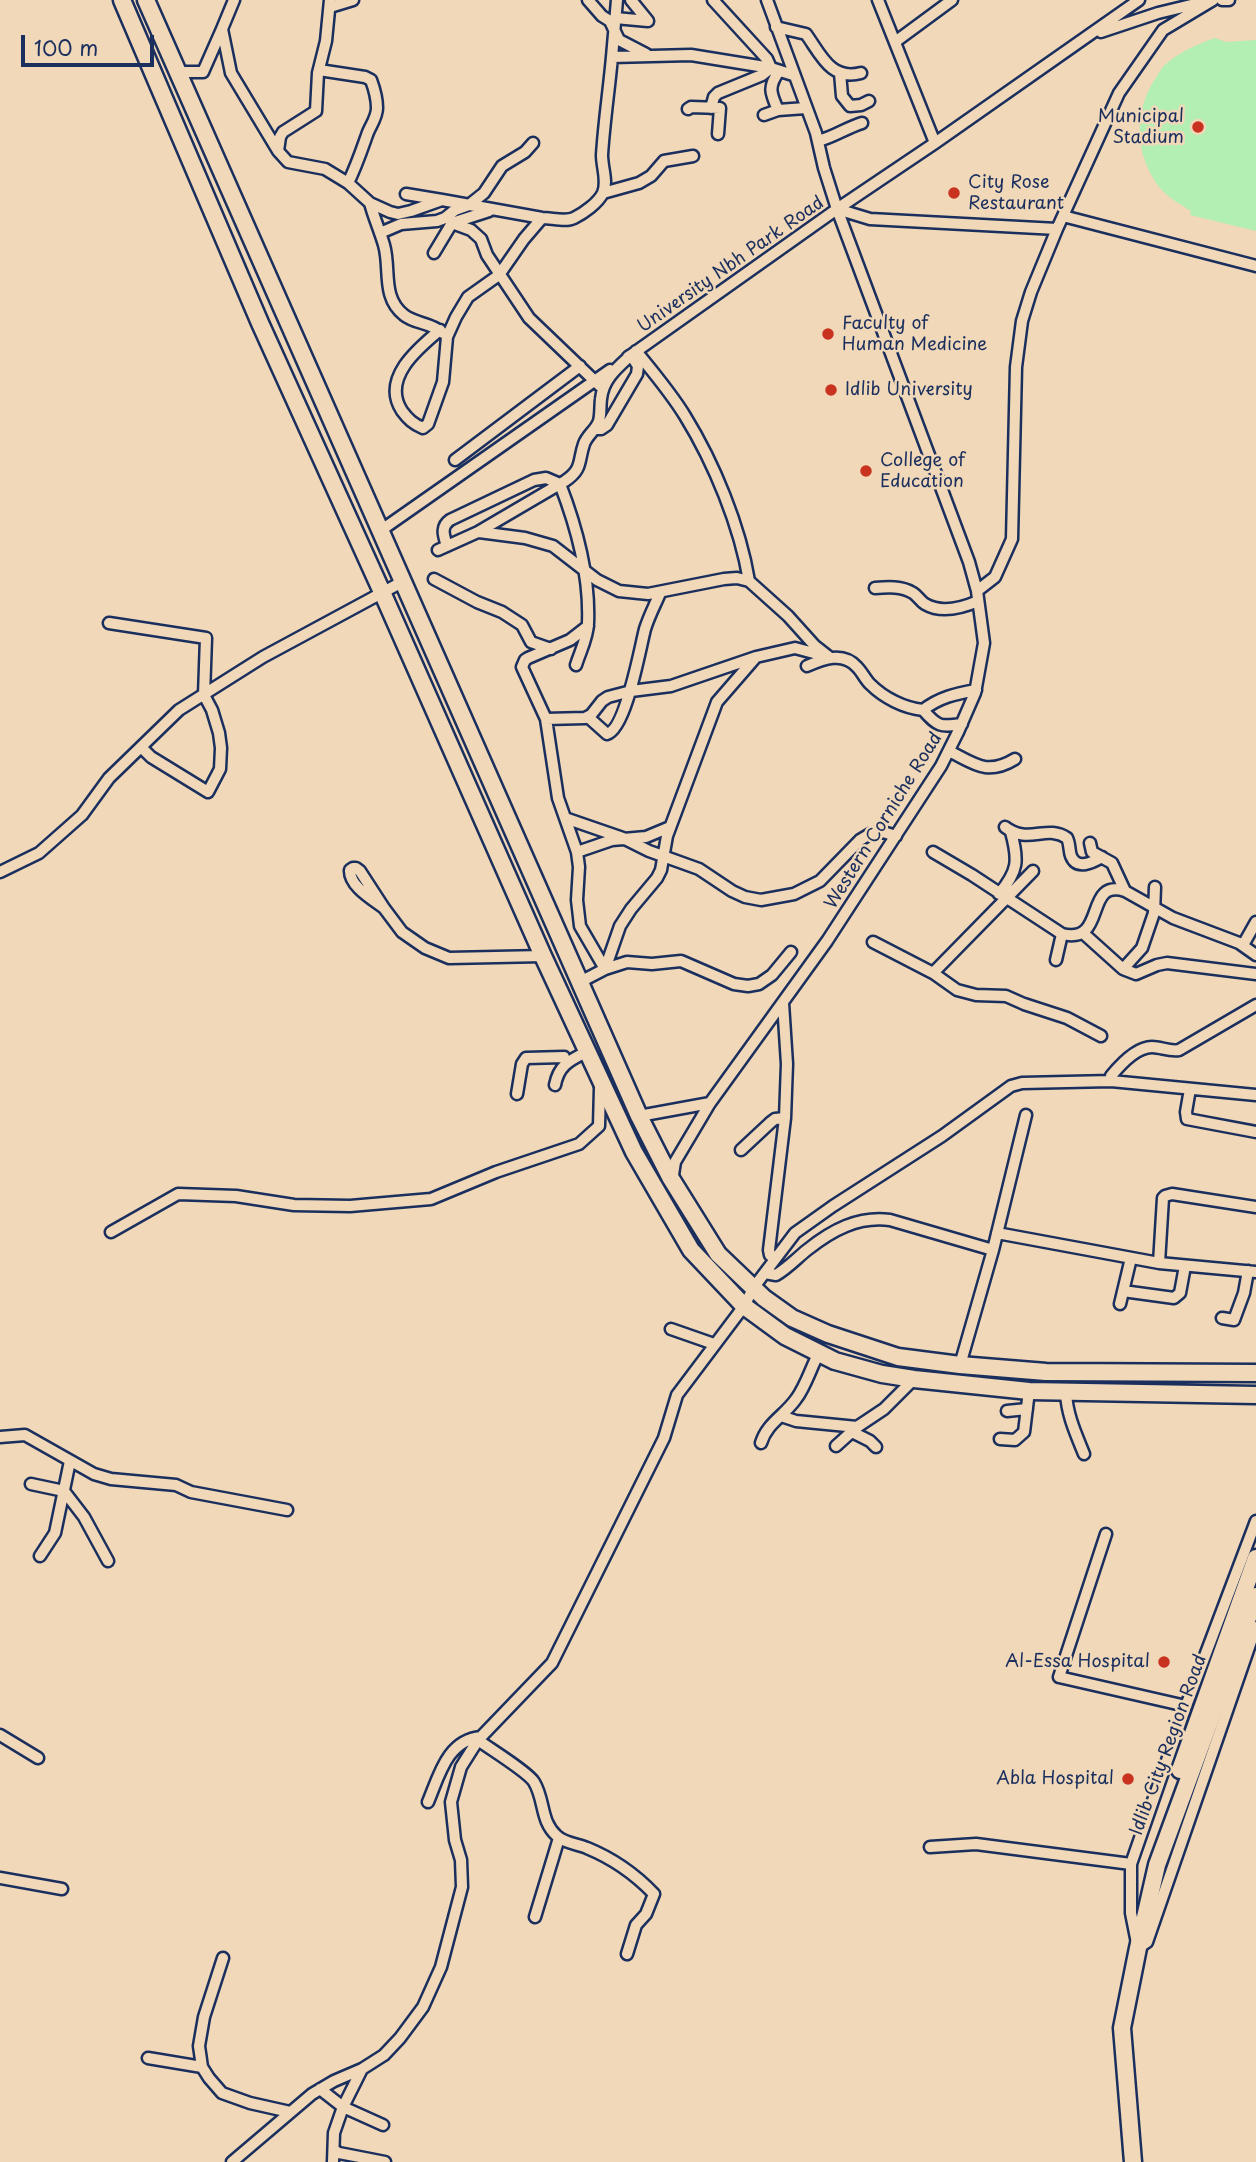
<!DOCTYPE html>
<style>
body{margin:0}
#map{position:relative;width:1256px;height:2162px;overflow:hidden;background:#f0d8b8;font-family:"Playpen Sans",sans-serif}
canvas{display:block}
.scale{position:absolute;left:21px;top:35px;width:133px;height:32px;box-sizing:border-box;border:4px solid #1b2f5e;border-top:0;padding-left:9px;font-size:21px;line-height:24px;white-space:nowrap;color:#1b2f5e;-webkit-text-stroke:5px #f0d8b8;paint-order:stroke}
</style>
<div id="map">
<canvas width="1256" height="2162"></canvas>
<div class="scale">100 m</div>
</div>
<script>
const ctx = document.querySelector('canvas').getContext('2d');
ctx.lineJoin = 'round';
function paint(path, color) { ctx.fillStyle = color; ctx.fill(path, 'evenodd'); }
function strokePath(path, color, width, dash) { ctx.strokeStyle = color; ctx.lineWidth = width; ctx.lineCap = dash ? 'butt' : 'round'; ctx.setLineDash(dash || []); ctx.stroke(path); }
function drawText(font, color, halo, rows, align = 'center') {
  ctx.font = font + ' "Playpen Sans",sans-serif'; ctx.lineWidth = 5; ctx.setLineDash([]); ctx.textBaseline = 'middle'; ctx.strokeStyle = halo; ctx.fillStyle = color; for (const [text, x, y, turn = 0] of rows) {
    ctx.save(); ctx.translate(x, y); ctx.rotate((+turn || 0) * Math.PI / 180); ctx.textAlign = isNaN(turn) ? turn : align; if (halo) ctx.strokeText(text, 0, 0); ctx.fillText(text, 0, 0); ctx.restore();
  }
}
paint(new Path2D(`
 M1215,38L1226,42L1256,40V231L1190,215L1191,211C1180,204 1168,198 1160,188C1134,155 1133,110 1157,76C1160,71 1163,66 1167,63C1181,51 1198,44 1215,38Z`), '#b3eeb3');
const minor = new Path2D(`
 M234,0L222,29L231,73L278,151L288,162L325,169L348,183L370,203L390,212L398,214L411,211L442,200L542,218C552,218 566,222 574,218C584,213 598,203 603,193C608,181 602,168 602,155C604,123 609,90 612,57L691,55L771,68L793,75
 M588,0L602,16L610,21L619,40L646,54
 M631,0L648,21
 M878,0L935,143
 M1222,0H1229
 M330,7L353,0
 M615,18L648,21
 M776,27L806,34C821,55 831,81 861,73
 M1101,32L1158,13L1204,2
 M895,42L952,0
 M612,57L617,0
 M319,70L365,77L371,80C374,88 377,99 377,108C377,118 370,126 367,135C361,152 356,167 348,183
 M177,72H203L222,29
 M840,73L842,96L850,106L861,105L869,101
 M711,108L714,97L718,93L762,75L771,68L767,59L713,0
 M688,109L691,107L720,108L718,134
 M778,110C770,92 768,87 779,71
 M764,115L778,110L806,108
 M818,141C834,137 846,128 862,123
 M278,151L280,137L283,132L316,111L318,73L326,41L330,0
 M603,193L639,183L651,176L664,161L693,156
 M406,194L442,200
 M370,203C374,218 380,231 384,245C391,269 381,297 404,315C415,324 430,322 443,333
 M837,209L870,219L1057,229
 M1063,216L1256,266
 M451,222L452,223L489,211
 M380,233L401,224L437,221L445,218L455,210L469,205L484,193L502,166L525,152L533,143
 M434,253L452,223L471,230L481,239L487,255L529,318L600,386
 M440,330C417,349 381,379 402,411C408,419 413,424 423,428L428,424L443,382L447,337L456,317L468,297L499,275L524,239L542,218
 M636,351C653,372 671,393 685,416C714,463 740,526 749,581
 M595,429H601L607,425L637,374L638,366L631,355L628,357
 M455,460L580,366
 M380,531L610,370
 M479,532L525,538L553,546L597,580L619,591L648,594L724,579L737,578L749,581L788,616L815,646L829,657
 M447,546C444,536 440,527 450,520L534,480L546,478L560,484C577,528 590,576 588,623C588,637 580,652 576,665
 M438,550L478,532L565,481C583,469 578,461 584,444C587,435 596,430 599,421C601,414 600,406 601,399C603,379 617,368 631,355L837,209L935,143L1139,0
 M434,579L477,602L502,612L522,625L531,642L551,649
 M875,588C888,587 902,586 913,593C918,596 920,601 925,604C942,614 962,608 978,601
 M977,591L995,577L1012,539L1016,367L1022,321L1031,292L1057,229L1119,93L1163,30L1213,0
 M109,623L206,638L204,695L212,710L219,733L221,748L220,769L208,792L151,757L141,747
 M588,626L570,640L528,658L525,660L522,667L546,719L558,798L577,852L579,867L577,900L580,926L605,969
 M807,666C823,659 843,651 857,667C862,672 865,679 870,684C884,698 904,708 923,710C938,727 940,727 962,724
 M923,710C940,697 955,694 976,690
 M588,717L607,734C626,729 640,648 645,629C649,616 655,605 660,593
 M546,719L585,718L591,715L602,701L608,697L631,691L671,686L756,657L795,648L825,656
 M949,751C975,764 987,776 1015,759
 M565,818L623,838L649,851L699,869L732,891L745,897L761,900L794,894L820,881L860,840L870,834L883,832L896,836
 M1005,827C1028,845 1047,824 1067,838C1070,844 1069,851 1071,856C1077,871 1093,862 1102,857
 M1090,843L1092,852L1112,863L1125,891
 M577,852L612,840L646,837L670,827
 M933,852L972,875L1062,934C1108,945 1083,878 1125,891L1173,918L1239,943L1256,955
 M353,868H356L360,871L384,908C372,899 349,886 350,870Z
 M0,872L39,853L82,815L109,778L179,710L263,657L402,582
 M999,894C1018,871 1019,861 1011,832
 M384,908L402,932L425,948L449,958L543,956
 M1083,933L1123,969L1136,974L1157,965L1167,963L1256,974
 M873,942L933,973L957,990L976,995L1006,996L1024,1004L1067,1018L1101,1036
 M1243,945L1256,922
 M1056,960L1062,934
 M605,969L620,926L631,909L657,878L661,870L667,836L717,702L756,657
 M1123,969L1142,948L1154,913L1155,887
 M933,973L1033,871
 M580,982L605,969L627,962L652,964L681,961L734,984L748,986L759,984L772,975L791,952
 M1111,1081V1076C1120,1065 1136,1047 1152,1047C1161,1047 1170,1052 1179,1050L1256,1005
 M555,1085C559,1064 571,1060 588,1051
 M1190,1089L1186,1112L1187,1119L1256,1132
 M517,1094L522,1064L526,1058L564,1057L566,1063
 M639,1116L710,1103
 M741,1150L771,1122L775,1119L785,1118
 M672,1181L675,1162L710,1103L827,941L941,766L958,732L975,693L984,643L977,591L969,562L837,209L824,168L816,133L767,0
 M111,1232L178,1194L236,1196L294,1205L350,1206L431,1199L496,1172L579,1144L599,1126L600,1088
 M997,1233L1159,1263L1256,1272
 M775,1259L770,1255L769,1250L785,1118L787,1064L783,1003
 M1159,1263L1163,1198L1165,1196L1172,1194L1256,1207
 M765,1273L776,1275C788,1268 797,1258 807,1250C832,1230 858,1216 890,1220L993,1250
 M1123,1291L1174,1298L1180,1293L1185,1266
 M1120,1304L1131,1258
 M1222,1318L1234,1320L1244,1293L1248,1271
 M671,1329L714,1344
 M960,1365L993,1250L1026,1115
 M1066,1393C1067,1415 1076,1434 1084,1454
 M1007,1411L1027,1409
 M781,1416L796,1421L857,1427
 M852,1432L870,1441L876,1447
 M0,1437L25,1435L94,1474L111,1479L176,1485L191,1492L287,1510
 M1000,1439L1015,1440L1024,1432L1029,1391
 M761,1443C767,1423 784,1416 796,1399C806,1386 811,1367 819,1353
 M836,1446L857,1427L884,1409L914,1379
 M31,1484L64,1491L84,1517L108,1561
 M1256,1521L1186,1706L1131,1864V1913L1138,1948L1147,1942L1256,1627
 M1106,1534L1059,1677L1186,1706
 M40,1556L55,1533L70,1461
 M0,1735L38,1758
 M478,1740C490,1749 528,1772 534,1782C545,1800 540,1821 557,1836C564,1843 578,1844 587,1848C614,1859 634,1873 654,1894L646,1914L636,1925L627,1954
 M428,1802C439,1776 447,1740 481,1737
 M930,1847L976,1844L1131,1864
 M0,1878L62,1889
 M535,1917L559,1838
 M223,1958L204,2017L199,2046L202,2067L209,2078L222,2093L250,2103L290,2112
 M148,2058L202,2067
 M320,2089L343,2107L383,2125
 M334,2150L339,2153L385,2162
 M232,2162L312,2094L334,2081L362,2069L384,2055L400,2038L423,2007L441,1967L462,1887L461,1860L455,1840L451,1802L461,1767L478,1740L552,1663L664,1438L677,1395L744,1306L754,1287L795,1233L833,1206L942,1136L1011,1086L1022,1083L1111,1081L1256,1095
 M333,2162L334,2133L343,2107L362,2069`);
const primary = new Path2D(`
 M122,0L260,323L382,592L543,956L634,1152L691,1250L744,1306L785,1336L835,1361L882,1374L914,1379L1029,1391L1256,1395
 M146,0L639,1116L670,1177L718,1254L764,1298L792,1318L828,1334L898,1357L960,1365L1046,1372L1256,1373
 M1180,1770L1256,1558
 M1133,2162L1122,2028L1138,1948L1157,1865L1256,1596`);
strokePath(minor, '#1b2f5e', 15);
strokePath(primary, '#1b2f5e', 21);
strokePath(minor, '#f0d8b8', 10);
strokePath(primary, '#f0d8b8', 16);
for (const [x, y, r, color] of [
 [1198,127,7,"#c8321e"],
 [954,193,7,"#c8321e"],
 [828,334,7,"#c8321e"],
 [831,390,7,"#c8321e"],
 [866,471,7,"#c8321e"],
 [1164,1662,7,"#c8321e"],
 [1128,1779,7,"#c8321e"]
]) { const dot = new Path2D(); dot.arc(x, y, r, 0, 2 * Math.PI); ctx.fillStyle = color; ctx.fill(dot); strokePath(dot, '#f0d8b8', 2.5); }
drawText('18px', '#1b2f5e', '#f0d8b8', [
 ["Municipal",1184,117,"right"],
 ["Stadium",1184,138,"right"],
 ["City Rose",968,183],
 ["Restaurant",968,204],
 ["Faculty of",842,324],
 ["Human Medicine",842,345],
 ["Idlib University",845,390],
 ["College of",880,461],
 ["Education",880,482],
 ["Al-Essa Hospital",1150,1662,"right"],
 ["Abla Hospital",1114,1779,"right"]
], 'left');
drawText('18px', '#1b2f5e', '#f0d8b8', [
 ["University Nbh Park Road",731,265,-35],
 ["Western Corniche Road",884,821,-58],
 ["Idlib City Region Road",1169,1745,-70]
]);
</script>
